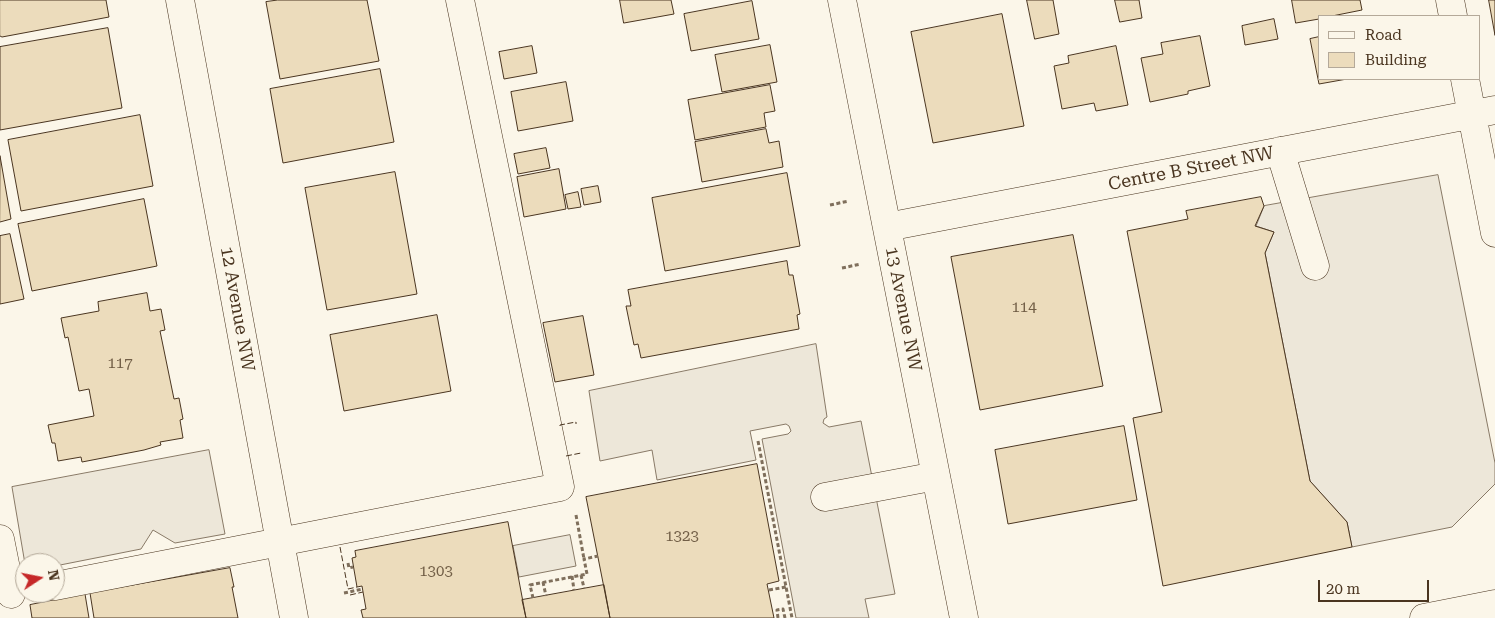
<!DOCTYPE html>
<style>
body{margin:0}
#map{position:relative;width:1495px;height:618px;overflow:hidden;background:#fbf6e9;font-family:"Roboto Serif",serif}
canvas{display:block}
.legend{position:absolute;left:1318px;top:15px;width:162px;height:65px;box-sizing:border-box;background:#fbf6e9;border:1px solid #b4a999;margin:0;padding:6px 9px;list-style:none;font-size:15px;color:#4a3520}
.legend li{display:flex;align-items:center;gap:10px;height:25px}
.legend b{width:25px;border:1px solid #b4a999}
.north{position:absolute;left:15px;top:553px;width:50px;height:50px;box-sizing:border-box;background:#fbf6e9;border:1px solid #b4a999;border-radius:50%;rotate:79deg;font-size:14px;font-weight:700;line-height:20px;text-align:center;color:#4a3520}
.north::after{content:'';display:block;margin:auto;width:18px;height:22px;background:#c62828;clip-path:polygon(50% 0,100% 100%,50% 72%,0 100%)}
.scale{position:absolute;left:1318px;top:580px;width:111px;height:22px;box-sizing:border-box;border:2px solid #4a3520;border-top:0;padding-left:6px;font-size:15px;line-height:18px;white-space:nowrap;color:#4a3520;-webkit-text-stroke:4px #fbf6e9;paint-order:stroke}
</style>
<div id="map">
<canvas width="1495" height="618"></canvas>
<ul class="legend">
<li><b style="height:6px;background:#fbf6e9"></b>Road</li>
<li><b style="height:14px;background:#ecdcbc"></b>Building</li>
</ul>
<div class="north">N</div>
<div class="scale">20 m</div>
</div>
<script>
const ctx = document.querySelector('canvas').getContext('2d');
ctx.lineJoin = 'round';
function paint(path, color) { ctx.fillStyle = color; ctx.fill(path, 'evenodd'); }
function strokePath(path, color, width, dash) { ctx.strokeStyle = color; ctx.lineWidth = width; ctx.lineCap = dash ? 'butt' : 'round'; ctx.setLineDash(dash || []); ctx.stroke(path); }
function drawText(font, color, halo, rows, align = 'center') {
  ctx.font = font + ' "Roboto Serif",serif'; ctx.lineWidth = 4; ctx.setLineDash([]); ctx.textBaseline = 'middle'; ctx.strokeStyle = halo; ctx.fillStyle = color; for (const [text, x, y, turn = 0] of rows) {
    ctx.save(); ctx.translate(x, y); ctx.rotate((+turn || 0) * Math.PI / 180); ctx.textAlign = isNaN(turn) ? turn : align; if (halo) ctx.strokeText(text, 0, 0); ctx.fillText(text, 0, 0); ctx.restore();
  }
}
const parking = new Path2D(`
 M1438,175L1495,463V484L1452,527L1352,547L1347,522L1310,481L1265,253L1274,232L1256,226L1264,206Z
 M816,344L827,417L824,419L823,423L829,427L861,421L895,594L865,599L869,618H796L762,439L788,434L791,431L789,426L786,424L750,431L756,460L657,480L652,450L600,461L589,391Z
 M209,450L225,534L175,543L153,530L141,549L55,566V563L25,564L12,487Z
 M570,535L576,566L519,577L513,546Z`);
paint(parking, '#ede7d9');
strokePath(parking, '#887966', 1);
const building = new Path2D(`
 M0,0H106L109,17L2,37L0,36Z
 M278,0H367L379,61L280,79L266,2Z
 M620,0H671L674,14L624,23Z
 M1027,0H1053L1059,34L1035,39Z
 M1115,0H1139L1142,18L1120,22Z
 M1292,0H1360L1362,10L1332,16H1319V19L1296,23Z
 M1489,0H1495V35Z
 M752,1L759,39L691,51L684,14Z
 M1002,14L1024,126L933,143L911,32Z
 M1274,19L1278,39L1245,45L1242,26Z
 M108,28L122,108L0,130V47Z
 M1200,36L1210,86L1188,91V94L1150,102L1141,58L1163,54L1161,43Z
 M1319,37V79H1347L1319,84L1310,39Z
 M770,45L777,82L722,92L715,55Z
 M532,46L537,73L504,79L499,52Z
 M1116,46L1128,105L1096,111L1094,103L1062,109L1054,66L1069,63L1068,56Z
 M380,69L394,142L283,163L270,89Z
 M566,82L573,121L518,131L511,92Z
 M770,85L775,111L764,113L766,127L695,140L688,100Z
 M140,115L153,186L21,211L8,140Z
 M766,129L769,143L779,141L783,167L702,182L695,142Z
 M546,148L550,168L518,174L514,154Z
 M0,156L11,219L0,222Z
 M559,169L566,209L524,217L517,177Z
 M395,172L417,294L327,310L305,188Z
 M787,173L800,246L665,271L652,198Z
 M598,186L601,202L584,205L581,189Z
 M578,192L581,207L568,209L565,195Z
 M1261,197L1264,206L1255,226L1274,232L1265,253L1310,481L1347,522L1352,547L1163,586L1133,418L1162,412L1127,231L1188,219L1186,211Z
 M144,199L157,266L32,291L18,224Z
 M10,234L24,299L0,304V236Z
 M1073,235L1103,386L980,410L951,257Z
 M787,261L789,275H793L800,314L797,315L799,329L641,358L638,344L634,345L626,306H631L628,290Z
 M147,293L150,311L161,309L165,330L160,331L174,399L179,398L183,419L180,420L183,438L160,442L161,445L144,450L82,462L81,457L58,461L55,443H52L48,425L94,416L89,389L79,391L68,337L65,338L61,318L99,311L98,302Z
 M437,315L451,391L344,411L330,335Z
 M583,316L594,375L555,382L543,323Z
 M1124,426L1137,500L1008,524L995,450Z
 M757,464L779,581L767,584L774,618H610L586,497Z
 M508,522L526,618H363L361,610L366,609L362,586L357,587L352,558L356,557L355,551Z
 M230,568L234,587H232L238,618H94L90,593Z
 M604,585L610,618H526L522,600Z
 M85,594L89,618H32L30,605Z`);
paint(building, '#ecdcbc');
strokePath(building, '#4a3520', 1);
const minor = new Path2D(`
 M180,0L294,618
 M842,0L964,618
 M1450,0L1453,16
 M1465,79L1495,233
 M1280,151L1315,266
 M887,227L1495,110
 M825,497L936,476
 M0,539L11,594
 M55,586L560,487L460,0`);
const major = new Path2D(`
 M1424,618L1495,604`);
strokePath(minor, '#4a3520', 29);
strokePath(major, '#4a3520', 29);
strokePath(new Path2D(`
 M830,205L849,201
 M842,268L861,264
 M758,441L792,618
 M576,515L584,559
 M348,563L349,568L353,567
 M581,575L584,588
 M572,576L574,590
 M543,582L546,596
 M769,590L786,587
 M344,593L363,589
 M533,598L530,585L587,574L584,559L598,556
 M778,618L777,610L783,609L785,618`), '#7f6f5c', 3, [4, 2.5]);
strokePath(minor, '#fbf6e9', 28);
strokePath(major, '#fbf6e9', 28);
strokePath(new Path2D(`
 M560,426V425L576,422V424
 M566,456L581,453
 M340,547L348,589L357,587
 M350,595L363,592`), '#4a3520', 1, [6, 2.5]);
drawText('15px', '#725f47', null, [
 ["114",1024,308],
 ["117",120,364],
 ["1323",682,537],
 ["1303",436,572]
]);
drawText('18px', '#4a3520', '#fbf6e9', [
 ["Centre B Street NW",1191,169,-11],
 ["12 Avenue NW",237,309,80],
 ["13 Avenue NW",903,309,79]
]);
</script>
